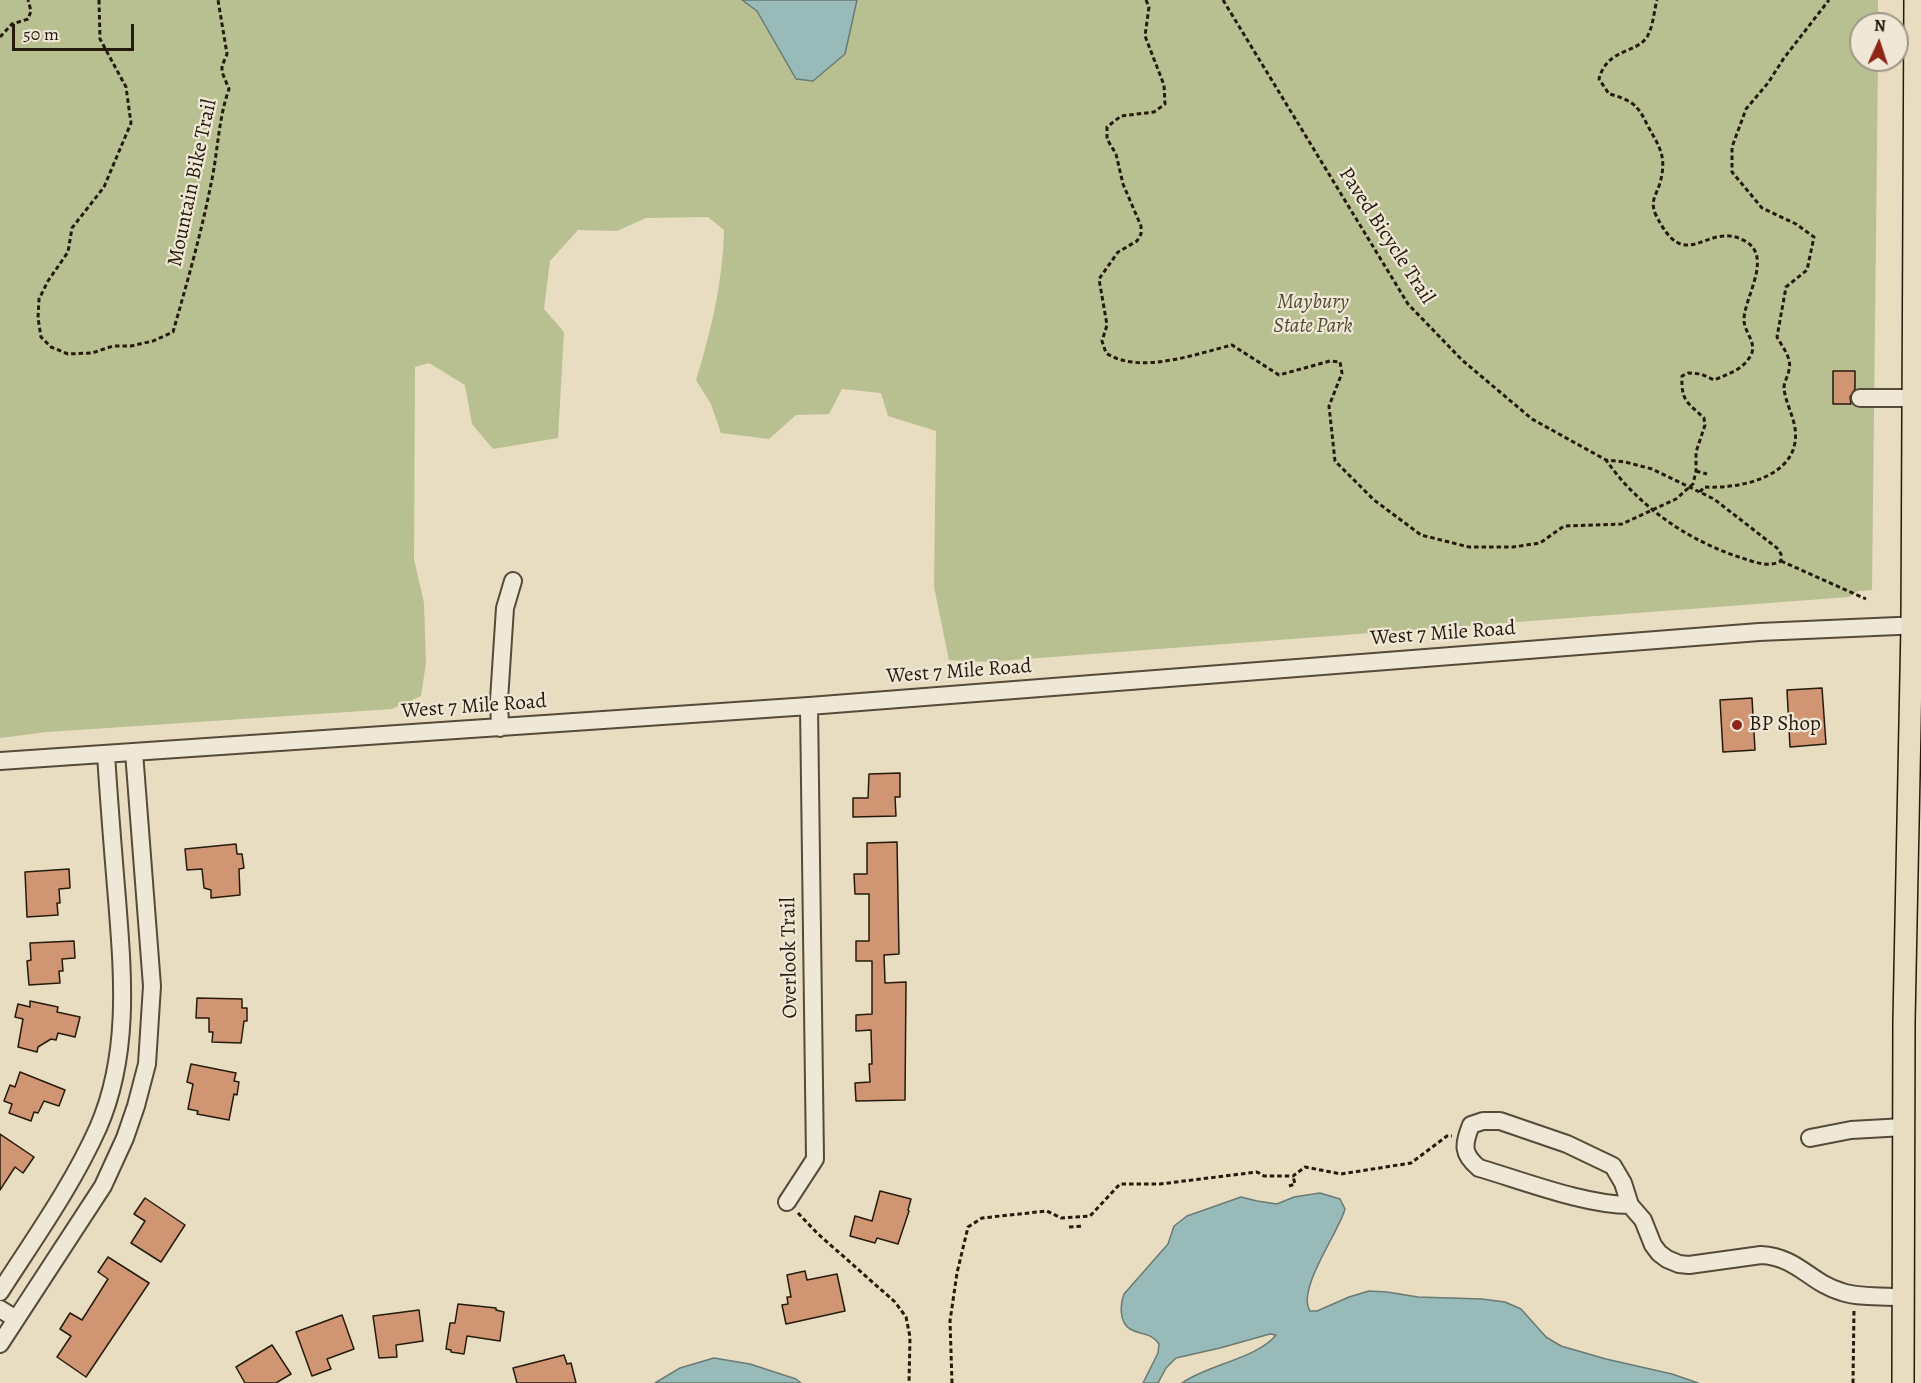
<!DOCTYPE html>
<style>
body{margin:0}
#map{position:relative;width:1921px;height:1383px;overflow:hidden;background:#e8dcc1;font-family:Alegreya,serif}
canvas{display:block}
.north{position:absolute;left:1849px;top:12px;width:60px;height:60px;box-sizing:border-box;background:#f0e8d7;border:2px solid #9f9686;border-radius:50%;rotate:3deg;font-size:16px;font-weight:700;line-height:24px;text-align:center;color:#261a0c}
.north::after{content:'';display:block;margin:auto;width:21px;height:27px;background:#8f2418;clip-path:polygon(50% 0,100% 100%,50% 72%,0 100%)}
.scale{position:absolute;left:12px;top:24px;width:122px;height:27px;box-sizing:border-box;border:3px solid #261a0c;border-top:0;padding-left:8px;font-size:18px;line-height:21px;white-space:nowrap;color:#261a0c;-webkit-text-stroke:4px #f0e8d7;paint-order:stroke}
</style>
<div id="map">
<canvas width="1921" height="1383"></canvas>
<div class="north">N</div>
<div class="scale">50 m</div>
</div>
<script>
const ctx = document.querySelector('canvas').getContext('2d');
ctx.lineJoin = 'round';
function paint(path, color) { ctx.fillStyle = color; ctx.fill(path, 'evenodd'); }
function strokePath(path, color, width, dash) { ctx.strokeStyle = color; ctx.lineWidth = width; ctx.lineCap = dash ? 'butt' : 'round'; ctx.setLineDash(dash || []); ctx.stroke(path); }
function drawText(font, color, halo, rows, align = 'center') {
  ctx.font = font + ' Alegreya,serif'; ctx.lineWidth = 4.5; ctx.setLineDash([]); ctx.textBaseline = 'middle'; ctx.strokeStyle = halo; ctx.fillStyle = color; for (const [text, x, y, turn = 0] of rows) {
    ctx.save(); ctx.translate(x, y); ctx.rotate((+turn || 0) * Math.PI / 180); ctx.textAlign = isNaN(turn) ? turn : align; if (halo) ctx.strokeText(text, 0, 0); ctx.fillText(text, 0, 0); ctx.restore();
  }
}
paint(new Path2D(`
 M0,0H1878V24H1861V60H1878L1872,590L1858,591L1849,597L986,662L949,660L934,587L936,431L888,416L881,393L842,389L829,414L796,415L769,439L721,433L711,404L696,380C711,331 723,282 724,230L708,217L646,218L617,231L578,230L550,261L544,309L564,332L558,438L493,449L472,424L465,385L429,363L415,367L414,559L424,603L426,663L421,696L392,709L47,732L0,738Z`), '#b8c092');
const water = new Path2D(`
 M742,0H857L845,54L813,81L796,79L757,11Z
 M1320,1193L1340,1199L1345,1209C1339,1232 1296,1290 1310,1311H1317L1349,1297L1369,1291L1387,1292L1418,1297L1482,1299L1505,1302L1521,1309L1546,1337L1561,1346L1606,1359L1672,1374L1698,1383H1182C1207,1365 1258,1358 1276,1335L1270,1334L1220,1348L1176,1358L1166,1368L1158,1383H1143L1158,1353L1159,1344C1151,1332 1140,1335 1130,1329C1119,1322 1120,1304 1124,1294L1168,1244L1174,1226L1187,1216L1241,1197L1257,1201L1277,1204L1294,1197Z
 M714,1358L750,1364L796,1379L801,1383H655L680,1368Z`);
paint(water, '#98bab9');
strokePath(water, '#6a7a74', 1.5);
const building = new Path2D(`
 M1833,371H1855V389L1850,397L1851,404H1833Z
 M1822,688L1826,744L1790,747L1787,690Z
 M1752,698L1755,750L1723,752L1720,700Z
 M900,773V797H895L896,816L853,817V798H868L869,774Z
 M897,842L899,954L884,955L885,983L906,982L905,1100L856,1101L855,1083L870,1082L869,1064H872L871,1030L856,1031V1015L872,1014V961H856V941H869V894H855L854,874H867V843Z
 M236,844L237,854H242L244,868L239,869L240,895L211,898V890L204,888L202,869L187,870L185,849Z
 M69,869L70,888L59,889L60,903H57L58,915L27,917L25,872Z
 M74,941L75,958L62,959L63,971H59L60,983L29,985L27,961L31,960L30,943Z
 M197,998L242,999V1008H247V1021H244L241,1043L212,1042L213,1032H209V1018H196Z
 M30,1001L58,1007L57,1012L80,1017L75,1037L58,1033L56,1040L51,1039L38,1047L37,1052L18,1047L23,1019L15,1017L18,1004L30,1007Z
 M191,1064L236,1073L234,1081L239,1082L237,1095L234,1094L229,1120L197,1114L198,1111L188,1109L193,1084L187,1082Z
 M20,1072L65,1090L59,1106L44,1101L38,1113L34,1112L31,1121L9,1113L12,1104L4,1101L10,1085L15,1087Z
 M0,1134L34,1157L23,1173L15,1167L0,1190Z
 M880,1191L911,1199L908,1210L909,1211L898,1244L877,1238L875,1243L850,1236L855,1216L872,1221Z
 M145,1198L185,1225L161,1262L131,1243L145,1221L134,1214Z
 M108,1257L149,1283L86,1377L57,1357L71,1336L60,1329L70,1313L82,1320L108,1279L98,1272Z
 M805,1271L807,1280L837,1274L845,1311L786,1324L782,1305L788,1304L787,1297H791L787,1275Z
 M458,1304L496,1308V1310L504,1312L500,1341L467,1336L464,1354L451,1352V1350L446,1349L450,1323H455Z
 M419,1310L423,1341L396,1345L397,1357L379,1358L373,1316Z
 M342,1315L354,1349L327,1359L331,1369L312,1376L296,1332Z
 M272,1345L291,1374L276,1383H245L236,1367Z
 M564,1355L567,1364L571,1363L576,1383H517L513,1368Z`);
paint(building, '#d09673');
strokePath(building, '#261a0c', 1.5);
const minor = new Path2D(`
 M1860,398H1913
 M500,728L499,700L505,608L513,581
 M0,761L809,706L1759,632L1921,625
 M1810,1138L1851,1130L1904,1127
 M787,1202L815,1159L809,706
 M1630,1205C1585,1205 1524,1181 1479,1168C1462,1154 1463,1145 1471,1125L1483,1121H1500L1567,1144L1613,1166L1623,1183L1630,1205L1643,1220L1653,1245L1659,1253L1667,1259L1679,1264L1689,1265L1761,1255C1798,1257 1810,1283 1842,1292C1861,1298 1884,1296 1904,1297
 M0,1292C34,1239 72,1186 98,1128C130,1055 123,976 117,899C113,851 109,802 106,754
 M0,1309L16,1319
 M0,1344L103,1186L125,1138L136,1106L147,1064L152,986L134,752`);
const major = new Path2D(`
 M1903,1383L1904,1021L1912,625L1915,0`);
strokePath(minor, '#564a39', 20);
strokePath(major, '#261a0c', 24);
strokePath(new Path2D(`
 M99,0L100,39L126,87L131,123L104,187L72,228L68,252L48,281L39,299L38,318L41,337L51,347L68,354L92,353L113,346H131L153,341L173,332C187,283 201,234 211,184C218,152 218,120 229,89L222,72V66L227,54L218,0
 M1146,0L1149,7L1145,36L1164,85L1165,104L1154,112L1121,116L1107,127V139L1116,154L1123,184L1141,226V234L1137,241L1118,252L1099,279L1107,325L1102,341L1106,353C1139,375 1196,354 1232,345L1279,375L1330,361L1340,362L1342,373L1329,406L1335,461L1374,500L1421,535L1469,547H1513L1540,543L1564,526L1622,524L1676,499L1693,484L1696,471V452L1705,425L1704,418C1687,402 1681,401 1682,376L1688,373L1701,374L1714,380C1728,374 1743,370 1751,355C1757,343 1745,333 1744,321C1743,299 1774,257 1745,241C1706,219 1686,279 1655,213C1650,200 1657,194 1660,183C1667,157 1660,148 1649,128C1645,121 1642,113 1637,108C1632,101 1618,96 1609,94L1599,79C1607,48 1636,54 1647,37C1653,27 1654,11 1657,0
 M1223,0L1408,304L1462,360L1532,419L1606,460L1625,462L1652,469L1714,499L1777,548L1781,554V561C1769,568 1754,562 1742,558C1688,541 1638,506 1606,460
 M0,37L12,24L28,19L31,11L28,0
 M1696,471L1707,474
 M1700,492L1704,487C1740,489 1802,477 1795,428C1793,415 1785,401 1784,388C1784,382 1788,376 1789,370C1792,358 1783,348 1777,337L1786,287L1807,270L1814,237L1796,224L1762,208L1732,172V147L1746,109L1768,83L1784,58L1829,0
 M1781,561L1866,599
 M1289,1186L1295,1184L1293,1176
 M798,1213L817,1233L895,1302L906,1317L910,1337L909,1383
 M1069,1227L1084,1226
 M952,1383L950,1321L957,1273L968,1227L982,1218L1047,1211L1061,1218L1090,1216L1120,1184H1160L1257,1172L1264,1176H1293L1305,1167L1341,1174L1411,1163L1447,1136H1452
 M1853,1383L1854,1309`), '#261a0c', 3, [4.5, 3]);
strokePath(minor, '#f0e8d7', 16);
strokePath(major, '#e8dcc1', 21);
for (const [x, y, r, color] of [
 [1737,725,6,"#8f2418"]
]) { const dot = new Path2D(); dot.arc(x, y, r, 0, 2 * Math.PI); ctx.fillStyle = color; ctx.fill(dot); strokePath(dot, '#f0e8d7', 2); }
drawText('21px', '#261a0c', '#f0e8d7', [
 ["Mountain Bike Trail",193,183,-78],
 ["Paved Bicycle Trail",1386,236,57],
 ["West 7 Mile Road",1443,634,-4],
 ["West 7 Mile Road",959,672,-4],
 ["West 7 Mile Road",474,707,-4],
 ["Overlook Trail",790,958,-91]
]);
drawText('italic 21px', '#524c34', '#f0e8d7', [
 ["Maybury",1313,303],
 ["State Park",1313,327]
]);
drawText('21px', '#261a0c', '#f0e8d7', [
 ["BP Shop",1749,725]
], 'left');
</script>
